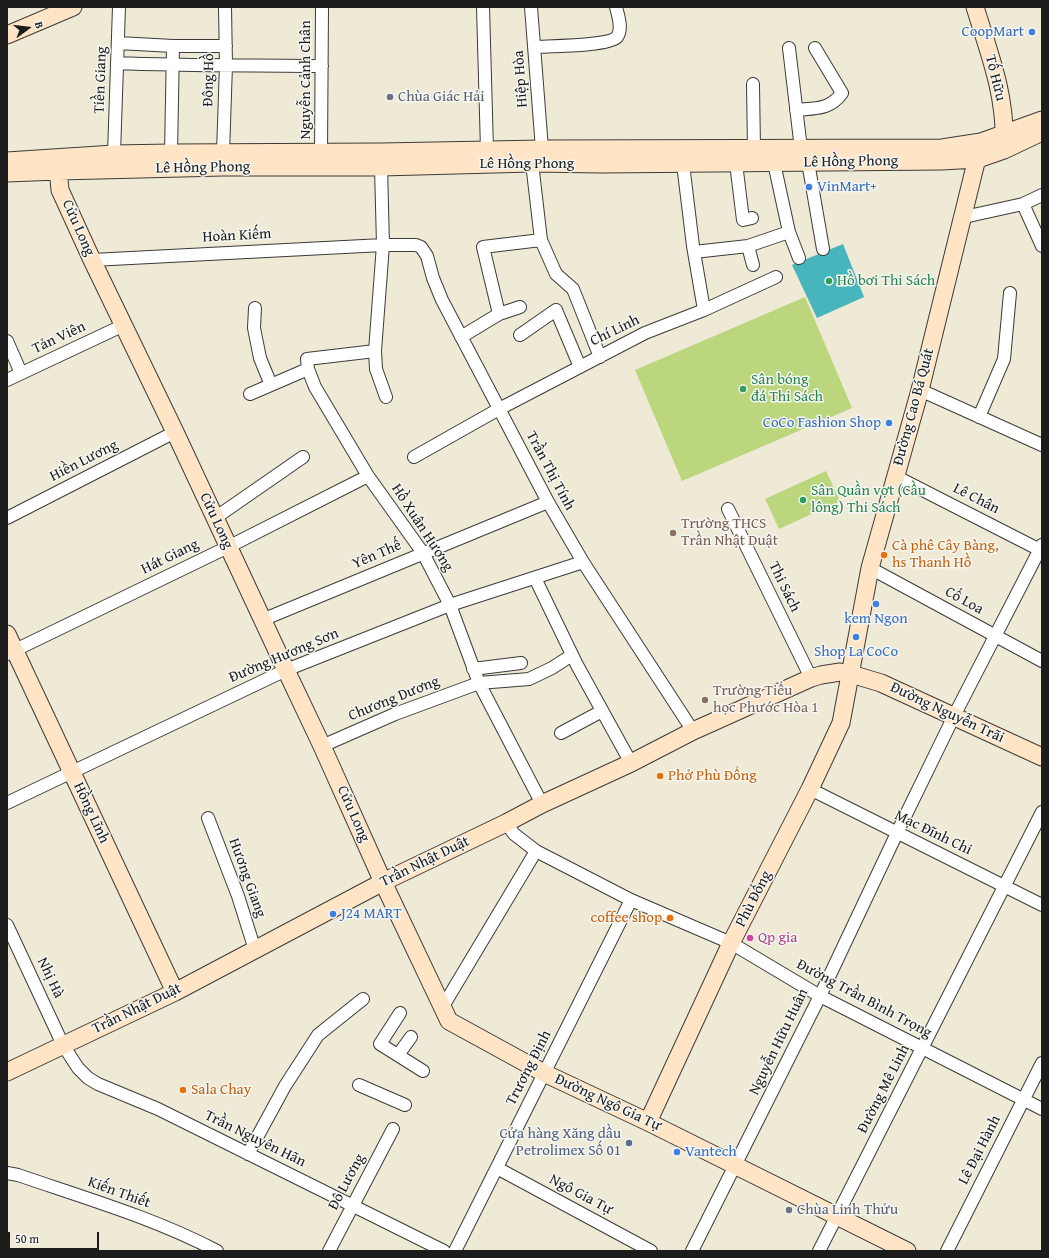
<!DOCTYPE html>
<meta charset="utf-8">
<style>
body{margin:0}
#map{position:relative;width:1049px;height:1258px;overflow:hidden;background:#eeead6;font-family:"Gentium Book Plus",serif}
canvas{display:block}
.frame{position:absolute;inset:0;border:8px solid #1c1c1c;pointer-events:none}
.north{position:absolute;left:8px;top:8px;width:40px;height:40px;-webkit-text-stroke:3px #f6f6f2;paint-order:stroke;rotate:75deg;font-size:11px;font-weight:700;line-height:16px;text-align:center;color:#1c1c1c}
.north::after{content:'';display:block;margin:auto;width:14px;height:18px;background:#1c1c1c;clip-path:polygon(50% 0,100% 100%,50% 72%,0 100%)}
.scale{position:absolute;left:8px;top:1232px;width:91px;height:18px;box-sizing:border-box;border:2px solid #1c1c1c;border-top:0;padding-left:5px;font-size:12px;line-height:14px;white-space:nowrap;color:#1c1c1c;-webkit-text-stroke:3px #f6f6f2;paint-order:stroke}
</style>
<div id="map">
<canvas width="1049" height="1258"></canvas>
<div class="frame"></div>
<div class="north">B</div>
<div class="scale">50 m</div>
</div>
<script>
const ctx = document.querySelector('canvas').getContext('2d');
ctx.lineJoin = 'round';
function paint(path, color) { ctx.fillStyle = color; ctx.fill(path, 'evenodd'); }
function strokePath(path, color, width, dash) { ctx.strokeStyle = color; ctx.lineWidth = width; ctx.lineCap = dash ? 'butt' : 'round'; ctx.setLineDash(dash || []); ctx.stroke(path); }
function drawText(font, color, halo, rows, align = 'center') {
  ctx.font = font + ' "Gentium Book Plus",serif'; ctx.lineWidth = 3; ctx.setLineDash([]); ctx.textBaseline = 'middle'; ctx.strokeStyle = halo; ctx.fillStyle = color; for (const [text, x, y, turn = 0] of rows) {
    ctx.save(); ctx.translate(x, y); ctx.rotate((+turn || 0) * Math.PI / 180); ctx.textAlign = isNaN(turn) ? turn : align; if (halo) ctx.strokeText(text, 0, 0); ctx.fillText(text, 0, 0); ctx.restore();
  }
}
paint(new Path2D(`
 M805,297L852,408L682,481L635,370Z
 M826,471L840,501L779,529L765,499Z`), '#bbd67c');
paint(new Path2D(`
 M843,244L864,297L817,318L792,265Z`), '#46b5bc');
const street = new Path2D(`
 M483,7L487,150
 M531,7L542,149
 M118,43L173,46H226
 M535,47C550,46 609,46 617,37C623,29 618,15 616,7
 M789,48L801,149
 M117,63C185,66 253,65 322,66
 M753,84L754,149
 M796,110C815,108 830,110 842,93L815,48
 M171,153L173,46
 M223,153L226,65L225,7
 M321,153L322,7
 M114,154L119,7
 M808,162L823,249
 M532,163L541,240L556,274L573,289L600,357
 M736,163L743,220L752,218
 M774,163L789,232L799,258
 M381,167L383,245L375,351L376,369L386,397
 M1023,204L1042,246
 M964,217L1023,204L1042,195
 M748,246L753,265
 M694,252L748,246L789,232
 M92,260L383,245H416L421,247L427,256L433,278L442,300L548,502L583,562L693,731
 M255,308L254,328L260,358L271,385
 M704,310L776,277
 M499,314L483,247L541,240
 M520,335L556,310L580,367
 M461,337L499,314L520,307
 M7,341L21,373
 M375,351L307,359L308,369L315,387L368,476L423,553L450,605L479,683L542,804
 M7,380L124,325
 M920,390L1042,445
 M250,394L308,369
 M979,417L1004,359L1010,293
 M414,457L499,409L645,333L704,310L693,246L683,164
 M895,476L1042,551
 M728,509L811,678
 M7,518L175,432
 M215,518L303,457
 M870,568L1042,661
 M535,578L577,665L631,763
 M262,620L548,502
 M7,654L228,547L368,476
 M473,669L521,663
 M561,733L602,711
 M322,746L395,714L479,683L529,679L552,668L572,655
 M810,789L1042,905
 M7,803L286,670L450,605L583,562
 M208,818L238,896L255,950
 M506,823L514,834L536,851L631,900L731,943L820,996L1042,1109
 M7,925L63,1045L78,1068L88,1078L98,1084L158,1109L444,1251
 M442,1008L536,851
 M400,1013L380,1044L423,1071
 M398,1055L411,1037
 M359,1085L405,1105
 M248,1154L285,1086L318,1035L363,999
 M497,1168L651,1251
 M7,1173L18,1175C85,1198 154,1218 217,1251
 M329,1251L393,1129
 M455,1251L631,900
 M692,1251L820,996L897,833L954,716L1042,545
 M819,1251L1042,812
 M947,1251L1042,1063`);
const secondary = new Path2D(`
 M975,7C989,53 1006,95 1004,144
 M7,35L73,7
 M57,158L60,190L92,260L175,432L286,670L322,746L383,882L449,1021L544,1073L648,1122L907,1251
 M7,161L114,154L171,153L381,152L542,149L942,148L981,142L1042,120
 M7,173L58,171L223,167H381L532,163L602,164L941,161L978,159L1004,150L1042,132
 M7,634L175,992
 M7,1072L175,992L383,882L506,823L542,804L631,763L693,731L811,678L821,675L840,672L851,674L881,683L1042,757
 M648,1122L731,943L810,789L841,723L870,568L920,390L981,142`);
strokePath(street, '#3c3b38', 14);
strokePath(secondary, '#3c3b38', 19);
strokePath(street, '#fff', 12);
strokePath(secondary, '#ffe4c6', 17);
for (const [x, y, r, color] of [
 [1032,32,4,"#3f7fe0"],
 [390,97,4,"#6b7280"],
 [809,187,4,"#3f7fe0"],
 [829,281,4,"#2e9e5b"],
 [743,389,4,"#2e9e5b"],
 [889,423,4,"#3f7fe0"],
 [803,500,4,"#2e9e5b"],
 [673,533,4,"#8d6e63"],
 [884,555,4,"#e8710a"],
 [876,604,4,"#3f7fe0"],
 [856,637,4,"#3f7fe0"],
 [705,700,4,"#8d6e63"],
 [660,776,4,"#e8710a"],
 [333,914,4,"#3f7fe0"],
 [670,918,4,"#e8710a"],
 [750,938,4,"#d1479c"],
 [183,1090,4,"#e8710a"],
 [629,1143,4,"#5c6f8a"],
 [677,1152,4,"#3f7fe0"],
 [789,1210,4,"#6b7280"]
]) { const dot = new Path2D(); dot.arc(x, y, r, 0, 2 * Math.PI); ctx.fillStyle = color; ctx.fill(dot); strokePath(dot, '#f6f6f2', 1.5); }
drawText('15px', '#366cbe', '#f6f6f2', [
 ["CoopMart",1024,32,"right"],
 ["VinMart+",817,187],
 ["CoCo Fashion Shop",881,423,"right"],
 ["kem Ngon",876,619,"center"],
 ["Shop La CoCo",856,652,"center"],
 ["J24 MART",341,914],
 ["Vantech",685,1152]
], 'left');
drawText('15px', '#1c1c1c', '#f6f6f2', [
 ["Tố Hữu",995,78,76],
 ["Hiệp Hòa",521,79,-94],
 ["Tiền Giang",101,80,-88],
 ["Đông Hồ",209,80,-89],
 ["Nguyễn Cảnh Chân",306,80,-90],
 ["Lê Hồng Phong",851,162,-1],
 ["Lê Hồng Phong",527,164],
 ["Lê Hồng Phong",203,168,-1],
 ["Cửu Long",78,228,66],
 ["Hoàn Kiếm",237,236,-3],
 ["Chí Linh",615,331,-26],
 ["Tản Viên",59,338,-25],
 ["Đường Cao Bá Quát",914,407,-75],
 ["Hiền Lương",84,461,-27],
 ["Trần Thị Tính",550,471,62],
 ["Lê Chân",976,499,27],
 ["Cửu Long",216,521,65],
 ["Hồ Xuân Hương",422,528,57],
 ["Yên Thế",377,555,-23],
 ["Hát Giang",170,557,-26],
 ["Thi Sách",784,587,64],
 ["Cổ Loa",964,601,29],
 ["Đường Hương Sơn",284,656,-23],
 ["Chương Dương",394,699,-22],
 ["Đường Nguyễn Trãi",947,713,25],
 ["Hồng Lĩnh",91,813,65],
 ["Cửu Long",353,814,66],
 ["Mạc Đĩnh Chi",933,833,26],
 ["Trần Nhật Duật",425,862,-26],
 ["Hương Giang",247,878,70],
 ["Phù Đổng",754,899,-63],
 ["Nhị Hà",50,978,65],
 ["Đường Trần Bình Trọng",864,999,28],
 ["Trần Nhật Duật",137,1009,-26],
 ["Nguyễn Hữu Huân",779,1042,-64],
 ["Trương Định",529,1068,-63],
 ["Đường Mê Linh",884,1089,-63],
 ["Đường Ngô Gia Tự",608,1103,25],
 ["Trần Nguyên Hãn",255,1139,26],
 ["Lê Đại Hành",980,1150,-63],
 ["Đô Lương",347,1182,-62],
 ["Kiến Thiết",119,1193,20],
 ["Ngô Gia Tự",581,1195,28]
]);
drawText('15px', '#5b616d', '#f6f6f2', [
 ["Chùa Giác Hải",398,97],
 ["Chùa Linh Thửu",797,1210]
], 'left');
drawText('15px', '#27864d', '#f6f6f2', [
 ["Hồ bơi Thi Sách",837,281],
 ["Sân bóng",751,380],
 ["đá Thi Sách",751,397],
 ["Sân Quần vợt (Cầu",811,491],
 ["lông) Thi Sách",811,508]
], 'left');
drawText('15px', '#785e54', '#f6f6f2', [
 ["Trường THCS",681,524],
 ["Trần Nhật Duật",681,541],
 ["Trường Tiểu",713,691],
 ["học Phước Hòa 1",713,708]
], 'left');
drawText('15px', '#c56008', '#f6f6f2', [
 ["Cà phê Cây Bàng,",892,546],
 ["hs Thanh Hồ",892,563],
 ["Phở Phù Đổng",668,776],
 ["coffee shop",662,918,"right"],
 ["Sala Chay",191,1090]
], 'left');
drawText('15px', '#b23c85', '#f6f6f2', [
 ["Qp gia",758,938]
], 'left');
drawText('15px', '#4e5e75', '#f6f6f2', [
 ["Cửa hàng Xăng dầu",621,1134],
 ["Petrolimex Số 01",621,1151]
], 'right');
</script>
